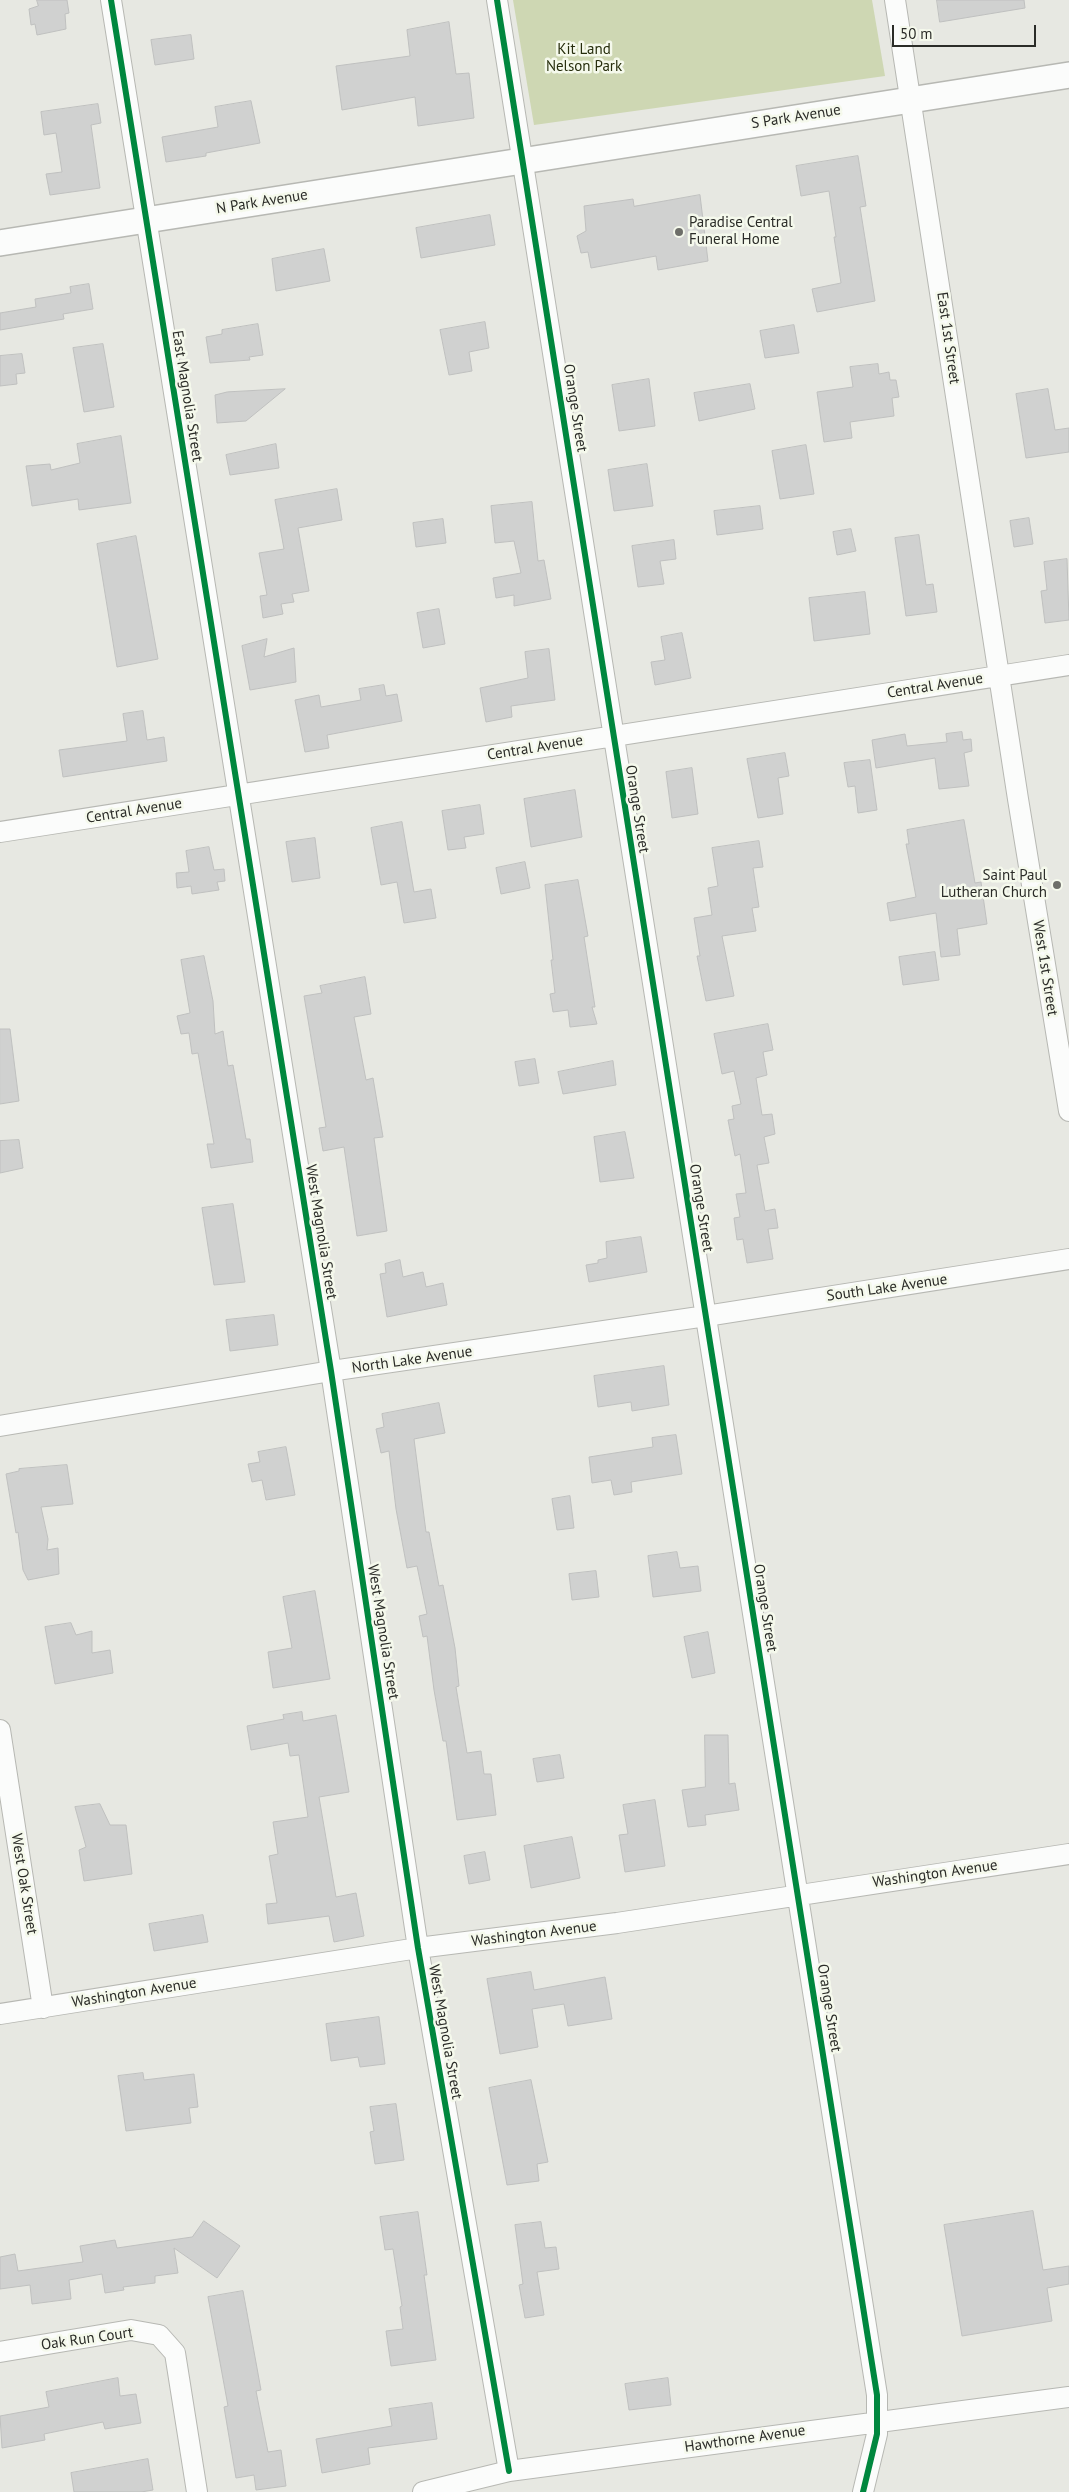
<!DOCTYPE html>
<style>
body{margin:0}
#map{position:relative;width:1069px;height:2492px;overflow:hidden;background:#e7e8e2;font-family:"PT Sans",sans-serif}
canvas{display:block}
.scale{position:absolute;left:892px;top:25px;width:144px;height:22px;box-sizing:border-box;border:2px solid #2b2c28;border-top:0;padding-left:6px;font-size:15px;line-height:18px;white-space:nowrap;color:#2b2c28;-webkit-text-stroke:4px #f5f9ec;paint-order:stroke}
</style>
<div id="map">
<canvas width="1069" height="2492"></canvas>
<div class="scale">50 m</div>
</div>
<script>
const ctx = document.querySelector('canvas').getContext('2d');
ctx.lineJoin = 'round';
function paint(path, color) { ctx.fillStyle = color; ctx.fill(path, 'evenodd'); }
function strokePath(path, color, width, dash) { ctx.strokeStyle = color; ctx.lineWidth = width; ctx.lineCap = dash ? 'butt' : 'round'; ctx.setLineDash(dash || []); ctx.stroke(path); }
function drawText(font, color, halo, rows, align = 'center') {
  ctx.font = font + ' "PT Sans",sans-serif'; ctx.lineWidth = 5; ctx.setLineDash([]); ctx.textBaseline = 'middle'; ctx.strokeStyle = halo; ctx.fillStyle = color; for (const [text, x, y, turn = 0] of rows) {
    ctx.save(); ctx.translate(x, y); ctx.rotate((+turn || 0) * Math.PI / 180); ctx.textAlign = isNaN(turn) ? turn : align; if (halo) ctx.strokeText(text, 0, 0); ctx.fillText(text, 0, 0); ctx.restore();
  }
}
paint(new Path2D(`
 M513,0H872L885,76L534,125Z`), '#ced7b3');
const building = new Path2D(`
 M37,0H67L69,13L65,14L66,29L37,35L35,24L31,25L29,9L38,6Z
 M937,0H1024L1025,8L940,22Z
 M449,22L456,74L469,73L474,118L418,126L415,97L342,110L336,66L410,56L407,30Z
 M191,35L194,59L155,65L151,40Z
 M251,101L260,143L206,153V156L166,162L162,137L218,127L215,107Z
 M98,104L101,123L91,125L100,188L50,195L46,174L62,172L56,133L44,135L41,112Z
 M858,156L866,206L860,207L875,301L817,312L812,289L841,283L834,237H836L829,191L801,196L796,166Z
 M700,195L708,261L658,270L656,256L591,268L588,252L581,253L577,236L586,231L584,206L633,199L634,206Z
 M490,215L495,245L421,258L416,228Z
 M324,249L330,281L276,291L272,259Z
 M89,284L93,309L63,314L64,319L0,330V313L36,307L35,299L71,293L70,287Z
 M485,322L489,348L469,352L472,371L449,375L440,330Z
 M258,324L263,355L249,357L250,360L210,363L206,337L222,334V330Z
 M794,325L799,353L765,358L760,331Z
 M103,344L114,407L84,412L73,348Z
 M22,354L25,373L16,374L17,384L0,386V356Z
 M878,364L879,374L889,372L890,380H896L899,397L892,398L894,416L850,422L852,438L824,442L817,392L853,387L850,367Z
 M649,379L655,426L619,431L612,385Z
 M750,384L755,409L699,421L694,393Z
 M285,389L246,421L217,423L215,395L227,392Z
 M1048,389L1055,430L1069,428V452L1026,458L1016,394Z
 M121,436L131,503L79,510L78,499L32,506L26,466L50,464L51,470L80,463L77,444Z
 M276,444L279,468L230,475L226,455Z
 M806,445L814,494L780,499L772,451Z
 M647,464L653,506L614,511L608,470Z
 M337,489L342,520L298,528L309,591L292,594L294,602L281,604L283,614L263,618L260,596L267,595L259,553L284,549L275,500Z
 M532,502L538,561L544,560L551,599L514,606V595L496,598L493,578L521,573L514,541L495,543L491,506Z
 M760,506L763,529L717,535L714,511Z
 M1029,518L1033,544L1014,547L1010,521Z
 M443,519L446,543L416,547L413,523Z
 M851,529L856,551L837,555L833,532Z
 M919,535L926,585L933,584L937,612L906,616L895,538Z
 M136,536L158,659L117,667L97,544Z
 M674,540L676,559L660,561L664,584L638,587L632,546Z
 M1067,559L1069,620L1045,623L1041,591L1047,590L1044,562Z
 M865,592L870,634L814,641L809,598Z
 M439,609L445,644L423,648L417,613Z
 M682,633L691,678L655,685L651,662L665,660L661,637Z
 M267,639L264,657L294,648L296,682L250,690L242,646Z
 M549,649L555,700L511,706L512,717L486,722L480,688L528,678L525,652Z
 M384,685L386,696L397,694L402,721L327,735L329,748L305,752L295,700L319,695L321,707L361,700L359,689Z
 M143,711L147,740L164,737L167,761L63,777L59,750L127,741L123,714Z
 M962,732L963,740L971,739L972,751L964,753L969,786L939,789L935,758L876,768L872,740L905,734L907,746L947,742L946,734Z
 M785,753L789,776L778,778L783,814L758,818L747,759Z
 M870,760L877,810L858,813L855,786L848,787L844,763Z
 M692,768L698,814L672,818L666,772Z
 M575,790L582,837L531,847L524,799Z
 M480,805L484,834L464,837L466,848L448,850L442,811Z
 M964,820L975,883L981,882L987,924L957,929L960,955L941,957L936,913L890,921L887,903L916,897L906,844H909L907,830Z
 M402,822L414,892L431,889L436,918L404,923L397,882L381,885L371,828Z
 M315,838L320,878L292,882L286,842Z
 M759,841L763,867L753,868L759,907L752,908L756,931L722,936L734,996L706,1001L697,956H700L694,918L712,915L708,888L718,886L712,848Z
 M209,847L214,870L224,869L225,881L217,882L219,890L192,894L191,886L177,888L176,873L189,872L186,851Z
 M525,862L530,888L501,894L496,868Z
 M578,880L588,936L584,937L595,1007H592L597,1024L570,1027L568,1010L553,1012L550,994L555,993L551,960H553L545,885Z
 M935,952L939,980L903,985L899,957Z
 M204,956L213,1001L215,1034L223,1031L228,1066L233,1065L246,1139H250L253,1162L211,1168L207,1144H214L198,1053L192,1054L189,1033L181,1034L177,1016L190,1013L181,960Z
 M365,977L371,1014L354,1017L366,1080L373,1078L383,1137L374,1138L387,1231L357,1236L344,1147L323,1151L319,1128L326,1127L304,996L322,993L320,986Z
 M768,1024L773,1050L763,1052L767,1075L756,1078L762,1115L772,1114L775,1134L764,1137L769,1163L757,1165L765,1211L775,1209L778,1228L768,1229L773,1259L747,1263L743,1239L737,1240L734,1218L740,1217L736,1194L746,1193L740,1154L735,1156L728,1120L734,1119L732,1106L741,1104L734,1071L722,1074L714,1034Z
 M0,1029H10L19,1101L0,1104Z
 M535,1059L539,1083L519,1086L515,1062Z
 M613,1061L616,1085L563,1094L558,1072Z
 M625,1132L634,1178L600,1182L594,1137Z
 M19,1140L23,1168L0,1173V1141Z
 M233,1204L245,1282L214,1285L202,1208Z
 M641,1237L647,1272L589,1282L586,1265L598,1263V1260L607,1258L606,1242Z
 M400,1260L403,1277L423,1272L426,1287L443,1283L447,1305L387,1317L380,1274L386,1273L385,1264Z
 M274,1315L278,1345L230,1351L226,1320Z
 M664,1366L669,1405L632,1411L631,1402L598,1407L594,1376Z
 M439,1403L445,1433L414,1439L426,1532H429L439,1586L443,1585L455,1648L459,1686L456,1687L467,1753L481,1751L484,1774H491L496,1815L457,1820L446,1741H443L434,1690L427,1636L423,1637L419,1616L427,1614L417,1566L407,1568L396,1509L389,1451L381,1453L376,1429L384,1427L382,1414Z
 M676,1435L682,1474L631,1482L632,1492L614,1495L611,1480L592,1483L589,1457L653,1447L652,1438Z
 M286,1447L295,1495L266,1500L262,1480L252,1482L248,1464L260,1462L258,1452Z
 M67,1465L73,1504L41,1507L48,1539L47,1550L58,1548L59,1574L28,1580L23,1570L18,1532L16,1533L6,1474L19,1471V1469Z
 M570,1496L574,1528L557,1530L552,1499Z
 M677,1552L680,1568L698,1566L701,1591L653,1597L648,1556Z
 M596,1571L599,1597L572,1600L569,1574Z
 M315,1591L330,1679L273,1688L268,1652L292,1648L283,1597Z
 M71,1623L76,1635L92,1631V1653L110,1650L113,1673L55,1684L45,1627Z
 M708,1632L715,1673L692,1678L684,1637Z
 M302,1712L303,1721L336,1715L349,1792L319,1797L336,1897L356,1893L364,1936L334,1942L329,1916L268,1924L266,1904L277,1903L269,1856L278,1854L273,1822L308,1817L299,1755L290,1756L288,1743L251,1750L247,1726L284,1719L283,1715Z
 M705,1735H728L729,1784L735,1783L739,1810L705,1815L706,1825L688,1827L682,1790L705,1787Z
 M560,1755L564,1778L537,1782L533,1759Z
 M655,1800L665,1866L625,1872L619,1835L628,1834L623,1805Z
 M100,1804L110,1825H126L132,1874L84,1881L79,1850L86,1847L75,1807Z
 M572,1837L580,1878L531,1888L524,1846Z
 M485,1852L490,1880L469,1884L464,1856Z
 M203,1915L208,1942L154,1951L149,1924Z
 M531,1972L534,1990L605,1977L612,2019L568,2026L564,2004L532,2009L538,2047L500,2054L487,1979Z
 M379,2017L385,2064L360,2067L358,2057L331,2061L326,2024Z
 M143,2073L144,2080L194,2074L198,2107L189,2108L191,2123L126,2131L118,2076Z
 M531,2080L548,2162L537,2164L539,2181L507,2185L489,2088Z
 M396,2104L404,2160L375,2164L370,2132L374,2131L370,2107Z
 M1033,2211L1043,2270L1069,2266V2284L1047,2288L1052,2321L962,2336L944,2225Z
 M418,2212L427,2275H424L436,2360L391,2366L386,2331L403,2329L400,2307L402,2306L393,2249L385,2250L380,2217Z
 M204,2221L240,2246L217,2278L174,2248L178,2273L155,2276V2283L123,2287L124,2290L105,2293L102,2274L69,2280L71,2299L32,2304L30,2285L0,2289V2257L15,2254L18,2271L83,2262L80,2246L115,2240L117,2248L192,2237Z
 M541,2222L545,2248L556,2247L559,2269L537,2272L544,2315L525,2318L519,2285L523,2284L515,2225Z
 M243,2291L261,2390L256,2391L268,2452L281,2450L286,2486L256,2490L254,2475L236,2478L224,2407L228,2406L208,2297Z
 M118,2378L120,2396L136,2394L141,2423L105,2429L103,2422L44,2434L45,2440L2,2448L0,2416L49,2407L46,2392Z
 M668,2378L671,2405L629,2410L625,2384Z
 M432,2403L437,2439L368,2448L370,2464L322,2473L316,2439L392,2426L389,2409Z
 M148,2459L153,2490L141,2492H74L71,2473Z`);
paint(building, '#d0d1d0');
strokePath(building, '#bfc0bf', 1);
const minor = new Path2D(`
 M111,0L331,1371L418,1948L509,2471
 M497,0L877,2395V2434L863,2492
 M895,0L1018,799L1069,1111
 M0,832L1069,665
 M0,1426L331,1371L706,1316L1069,1259
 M0,1730L43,2008
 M0,2014L418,1948L617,1923L1069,1854
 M0,2352L131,2330L159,2335L175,2353L197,2492
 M423,2492L509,2471L1069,2397`);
const major = new Path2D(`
 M0,243L1069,75`);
strokePath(minor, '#b7b8b3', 22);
strokePath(major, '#b7b8b3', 28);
strokePath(minor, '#fbfcfb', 20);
strokePath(major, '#fbfcfb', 25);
strokePath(new Path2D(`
 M111,0L331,1371L418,1948L509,2471
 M497,0L877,2395V2434L863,2492`), '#00873e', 6);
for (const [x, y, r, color] of [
 [679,232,5,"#6d6e69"],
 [1057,885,5,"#6d6e69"]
]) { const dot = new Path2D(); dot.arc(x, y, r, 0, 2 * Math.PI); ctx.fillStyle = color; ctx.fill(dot); strokePath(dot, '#f5f9ec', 2); }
drawText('15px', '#262d0c', '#f5f9ec', [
 ["Kit Land",584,50],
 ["Nelson Park",584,67]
]);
drawText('15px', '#2b2c28', '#f5f9ec', [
 ["S Park Avenue",796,117,-9],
 ["N Park Avenue",262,202,-9],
 ["East 1st Street",948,338,82],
 ["East Magnolia Street",187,396,81],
 ["Orange Street",575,408,81],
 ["Central Avenue",935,686,-9],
 ["Central Avenue",535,748,-9],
 ["Orange Street",637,809,81],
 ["Central Avenue",134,811,-9],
 ["West 1st Street",1045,968,81],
 ["Orange Street",701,1208,81],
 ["West Magnolia Street",321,1232,81],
 ["South Lake Avenue",887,1288,-8],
 ["North Lake Avenue",412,1360,-8],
 ["Orange Street",765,1608,81],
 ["West Magnolia Street",383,1632,81],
 ["Washington Avenue",935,1874,-8],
 ["West Oak Street",24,1884,81],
 ["Washington Avenue",534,1934,-7],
 ["Washington Avenue",134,1993,-9],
 ["Orange Street",829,2008,81],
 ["West Magnolia Street",445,2032,80],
 ["Oak Run Court",87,2339,-8],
 ["Hawthorne Avenue",745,2439,-8]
]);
drawText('15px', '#2b2c28', '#f5f9ec', [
 ["Paradise Central",689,223],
 ["Funeral Home",689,240],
 ["Saint Paul",1047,876,"right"],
 ["Lutheran Church",1047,893,"right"]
], 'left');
</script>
